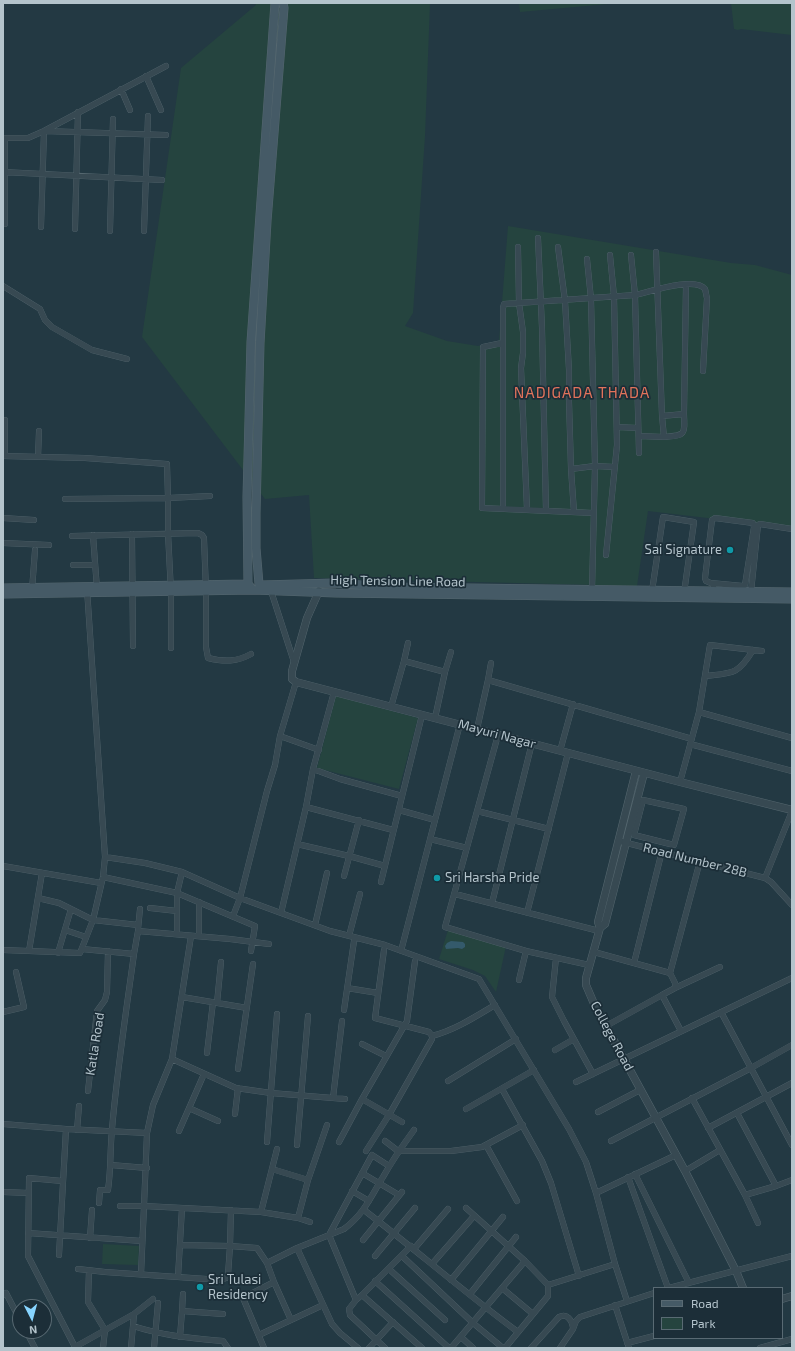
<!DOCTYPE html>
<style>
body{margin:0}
#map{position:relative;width:795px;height:1351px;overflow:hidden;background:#233943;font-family:"Exo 2",sans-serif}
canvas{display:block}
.frame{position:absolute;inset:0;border:4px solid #b4c4cc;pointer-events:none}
.legend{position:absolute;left:653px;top:1287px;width:130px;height:52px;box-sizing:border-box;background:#1c2e38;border:1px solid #596a73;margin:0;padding:5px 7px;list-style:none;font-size:12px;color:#b4c4cc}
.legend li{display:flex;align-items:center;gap:8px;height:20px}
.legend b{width:20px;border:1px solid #596a73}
.north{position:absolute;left:12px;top:1299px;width:40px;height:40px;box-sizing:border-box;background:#1c2e38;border:1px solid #596a73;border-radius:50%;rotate:174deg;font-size:11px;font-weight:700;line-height:16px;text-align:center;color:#b4c4cc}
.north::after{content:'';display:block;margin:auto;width:14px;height:18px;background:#87d4ff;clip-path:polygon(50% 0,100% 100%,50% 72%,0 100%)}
</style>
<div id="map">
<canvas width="795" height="1351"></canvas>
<div class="frame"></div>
<ul class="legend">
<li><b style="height:5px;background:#455a66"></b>Road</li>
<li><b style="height:11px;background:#25443f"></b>Park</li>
</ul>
<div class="north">N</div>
</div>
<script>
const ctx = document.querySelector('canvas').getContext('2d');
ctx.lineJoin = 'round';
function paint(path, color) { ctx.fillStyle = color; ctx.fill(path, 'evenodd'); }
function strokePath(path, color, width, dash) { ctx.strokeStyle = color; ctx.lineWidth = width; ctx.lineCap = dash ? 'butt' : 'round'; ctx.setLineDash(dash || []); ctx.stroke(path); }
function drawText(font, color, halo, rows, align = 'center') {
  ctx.font = font + ' "Exo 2",sans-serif'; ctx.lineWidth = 3.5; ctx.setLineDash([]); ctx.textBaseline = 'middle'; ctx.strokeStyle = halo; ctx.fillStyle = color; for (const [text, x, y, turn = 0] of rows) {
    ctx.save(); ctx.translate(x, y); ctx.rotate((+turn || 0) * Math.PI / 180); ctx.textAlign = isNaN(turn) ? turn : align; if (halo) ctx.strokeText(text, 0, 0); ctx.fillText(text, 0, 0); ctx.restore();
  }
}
paint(new Path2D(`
 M255,3H430L425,136L413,313L405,326L447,341L478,346L499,341L508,226L731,263L755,265L792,275V528L648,511L637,586L314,578L309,495L265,499L142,337L181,68L256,5Z
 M519,3H619L520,12Z
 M731,3H792V35L741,29L738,30L734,29Z
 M336,696L418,718L399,789L317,768Z
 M448,930L506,946L496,992L485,976L473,970L439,959Z
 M103,1244L139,1246L138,1265L102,1264Z`), '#25443f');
paint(new Path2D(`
 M451,941L463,942L465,944V947L462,949L458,948L446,949L445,946L447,943Z`), '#345a6b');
const minor = new Path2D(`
 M146,76L161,110
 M121,89L130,110
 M3,138H28L44,131L166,66
 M5,138V224
 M3,172L162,180
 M41,227L44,131L166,135
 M75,229L78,112
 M110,231L113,119
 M144,231L148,116
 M538,238L542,328L546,511
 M518,247L519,303L523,332V353L521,368L527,509
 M558,247L565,301L569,370V401L571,469L595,466L615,467
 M631,255L635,295L639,453
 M587,259L591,299L595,466L592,590
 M3,286L40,309L45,320L52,327L92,350L127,359
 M502,343L483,347L482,508L593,513
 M662,416L684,414L686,285
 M617,427L638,428
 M639,436L664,437L662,416L656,252
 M664,437C685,435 685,436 684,414
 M5,455V420
 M3,456L85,458L167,464L168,498V533L171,592V648
 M38,457L39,431
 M571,469L574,512
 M65,499L168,498L210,496
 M503,508V308L504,304L635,295C649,292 695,276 705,289C706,292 706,295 707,298L703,371
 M3,518L34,520
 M132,534L133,646
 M93,535L97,589
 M72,536L198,533L202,535L204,538L206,591V647L208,658C224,662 237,662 251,654
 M3,543L49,545
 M606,555L617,445L614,296L610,255
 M73,565H95
 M711,583L743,586L745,585L754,527L753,523L715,518L712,520L705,578L706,581L713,584L714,591
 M32,590L35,550
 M271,591L294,662
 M652,591L663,517L694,522L684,593
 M751,592L758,525L760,524L792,529
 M404,661L408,643
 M445,672L451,652
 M705,676C732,673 738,675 753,650
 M488,680L491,663
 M391,707L404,661L445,672L435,718
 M699,712L792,738
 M477,729L488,680L692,739
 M498,735L445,927L526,951L589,965
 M280,736L319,750
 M690,744L792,771
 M560,751L573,704
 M313,769L340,779L402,796
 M680,782L699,712L710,645L762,651
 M643,800L684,809L674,845L634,835Z
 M306,807L393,830
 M399,810L435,820
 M477,811L549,829
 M430,839L467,848
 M619,841L765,878L771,882L792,905
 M297,844L349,856L385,866
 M105,857L145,863L182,872L240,898L330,931L385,945L479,979L569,1129L586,1162L596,1193L615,1264L627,1301
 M3,866L101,883
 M344,876L359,820
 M103,877L177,893L255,926L251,951
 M765,878L792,811
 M381,882L422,715
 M455,894L599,931
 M38,898L59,903L93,920L138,925
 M492,903L532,743
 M150,908L177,911
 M281,913L306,807L313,769L334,692
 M527,913L568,753
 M233,916L240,898L267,791L275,765L280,736L296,682
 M315,925L327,873
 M138,929L140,909
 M65,930L86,937
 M177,934V893L182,872
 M199,936V902
 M349,936L360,894
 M82,949L134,954L138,931L230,939L269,944
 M3,950L80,953L93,920L103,877L105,857L87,589
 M29,951L42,873
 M401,951L460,724
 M594,952L670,973L675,983V988L662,995L681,1031
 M58,953L71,909
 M556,958L552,997L564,1021L593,1074
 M634,963L662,851
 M670,973L700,861
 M519,980L526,951
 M347,988L378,993
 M675,988L720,967
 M182,997L247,1008
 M217,1003L221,962
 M344,1010L354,941
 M3,1012L24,1007L16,972
 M721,1012L792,1145
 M606,1026L662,995
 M432,1036C455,1030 475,1017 495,1005
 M362,1044L386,1056
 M555,1050L574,1039
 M207,1053L213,1002
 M172,1059L236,1088L271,1093L345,1099
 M238,1069L253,964
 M448,1081L516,1039
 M576,1082L792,978
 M502,1089L542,1161L551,1183L579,1276
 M88,1091L97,1011L105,1000L107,992L108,951
 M333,1098L342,1021
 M692,1098L745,1195L758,1223
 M362,1099L402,1122
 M189,1108L218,1121
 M466,1109L534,1070
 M598,1112L640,1090
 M737,1113L776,1186
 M235,1114L238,1088
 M3,1124L66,1129L147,1133
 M708,1128L792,1083
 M77,1130L79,1106
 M179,1131L204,1074
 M385,1141L398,1151H451L482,1147L523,1125
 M611,1141L751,1068L792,1045
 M267,1142L277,1014
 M339,1142L362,1099L407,1021L415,961
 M297,1145L308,1016
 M486,1145L517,1201
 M366,1151L389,1115L432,1039V1036L429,1032L375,1018L384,950
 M111,1165L147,1168
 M389,1166L372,1155L329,1235L356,1300L362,1295L411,1246
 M272,1169L308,1180
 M685,1171L720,1150
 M362,1173L399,1195
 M635,1174L689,1283
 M628,1177L668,1288
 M62,1181L29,1178L28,1256L75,1347L134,1314L131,1348
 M352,1191L369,1201
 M3,1192L29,1193
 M596,1193L676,1155
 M745,1195L776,1186L792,1180
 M99,1203L100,1190H108C111,1170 110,1150 112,1129C117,1071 126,1012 134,954
 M120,1206H144L147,1133L153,1105L172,1059L191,936
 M466,1208L525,1261L548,1285V1296L505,1348
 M231,1210L230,1246L257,1248L267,1263L274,1282
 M364,1210C416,1250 465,1293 518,1332
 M261,1212L277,1149
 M298,1218L310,1222
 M28,1233L142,1241
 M90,1238L92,1210
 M363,1240L402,1192
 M297,1248L332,1324L340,1333L358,1348
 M414,1249L448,1209
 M59,1255L66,1129
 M375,1256L415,1208
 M402,1256L473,1323L503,1348
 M267,1263L297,1248L344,1229C364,1214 370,1198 383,1177C392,1161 403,1145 414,1130
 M432,1264L474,1216
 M78,1269L105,1272L221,1280L226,1278L228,1275L230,1246L180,1245
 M389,1269L445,1320
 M89,1270L88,1302L105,1330L103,1348
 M141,1274L144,1206L261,1212L298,1218L308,1180L327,1125
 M178,1277L182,1208
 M451,1280L503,1217
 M375,1281L449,1348
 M548,1285L615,1264
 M502,1288L533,1314
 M669,1288L792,1256
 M183,1294L182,1311L223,1314
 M470,1294L516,1237
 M3,1295L6,1293L20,1320
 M362,1295L422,1348
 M356,1300L349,1309L350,1315L385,1348
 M615,1305L629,1348
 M134,1314L153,1299
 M133,1326C164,1336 191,1338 223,1341L228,1348
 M26,1331L35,1348
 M259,1335L323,1305
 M180,1337L182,1311
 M461,1337L473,1348
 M627,1343L654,1336
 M154,1348L158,1303
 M264,1348L243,1298L274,1282L291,1320
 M369,1348L393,1322
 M451,1348L525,1261
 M531,1348L559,1317C567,1313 572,1320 573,1328
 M560,1348L573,1329L576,1321L580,1317L654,1293
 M760,1348L792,1339`);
const tertiary = new Path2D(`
 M319,591L307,618L292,671V679L296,682L680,782L792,810
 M636,771L598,922L600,928L586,978V985L595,1006L685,1171L736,1271L743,1288
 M600,928L605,924L644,773
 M782,1299L792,1296`);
const secondary = new Path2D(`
 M283,3L284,8L267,221L260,343L256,513V548L259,584L262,585L334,583L386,587L792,592
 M3,588L248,584
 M253,590L248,584L247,497L251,342L275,3
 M3,594L253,590L336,593L792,599`);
strokePath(minor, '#55676f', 6);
strokePath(tertiary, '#55676f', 8);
strokePath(secondary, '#55676f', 9);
strokePath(minor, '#374952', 5.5);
strokePath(tertiary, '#374952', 7);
strokePath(secondary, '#455a66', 8);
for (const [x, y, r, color] of [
 [730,550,4,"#0f9aa8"],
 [437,878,4,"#0f9aa8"],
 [200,1287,4,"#0f9aa8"]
]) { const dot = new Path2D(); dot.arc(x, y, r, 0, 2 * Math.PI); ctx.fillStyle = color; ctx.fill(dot); strokePath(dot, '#1c2e38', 1.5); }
drawText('13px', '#b4c4cc', '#1c2e38', [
 ["Sai Signature",722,550,"right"],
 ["Sri Harsha Pride",445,878],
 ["Sri Tulasi",208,1280],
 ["Residency",208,1295]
], 'left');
drawText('13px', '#b4c4cc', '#1c2e38', [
 ["High Tension Line Road",398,581,1],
 ["Mayuri Nagar",497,734,15],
 ["Road Number 28B",695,860,14],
 ["College Road",612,1036,62],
 ["Katla Road",95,1044,-81]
]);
ctx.letterSpacing = '1px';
drawText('15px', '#e1735b', '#1c2e38', [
 ["NADIGADA THADA",582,393]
]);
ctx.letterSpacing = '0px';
</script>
